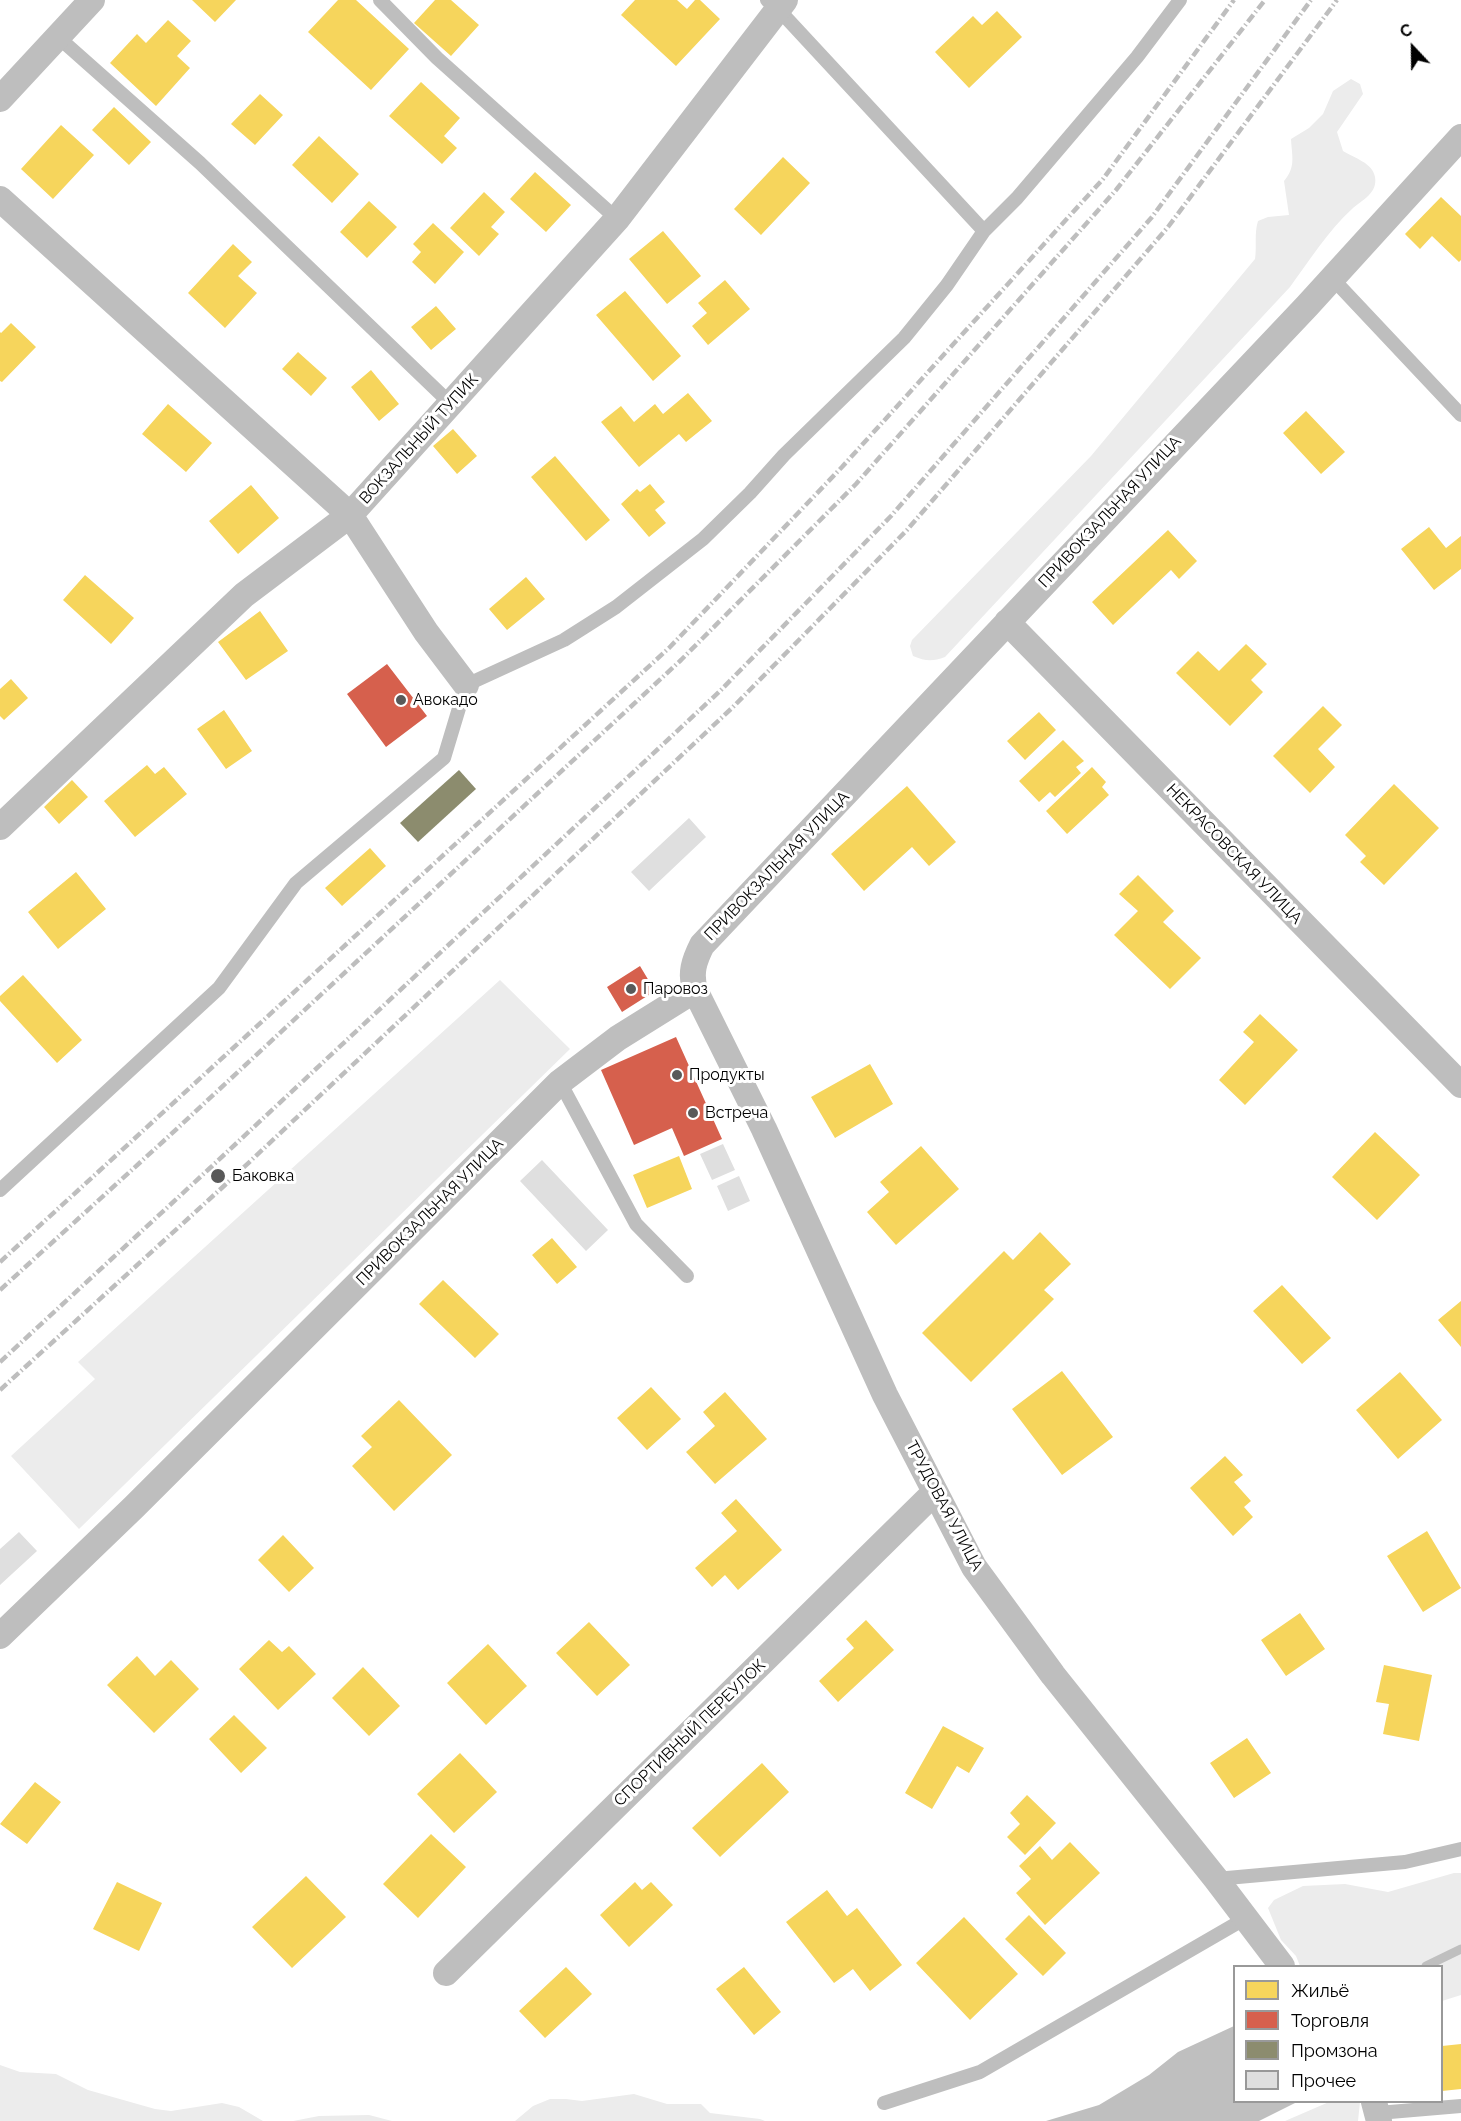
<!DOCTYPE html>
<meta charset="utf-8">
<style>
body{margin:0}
#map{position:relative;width:1461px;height:2121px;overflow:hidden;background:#fff;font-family:Raleway,sans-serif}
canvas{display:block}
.legend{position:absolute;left:1233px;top:1965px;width:210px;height:138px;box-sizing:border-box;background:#fff;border:2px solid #999;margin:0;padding:8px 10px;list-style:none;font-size:18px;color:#000}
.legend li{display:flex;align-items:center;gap:12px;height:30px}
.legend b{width:30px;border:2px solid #999}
.north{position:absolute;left:1383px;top:18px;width:60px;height:60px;-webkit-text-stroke:4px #fff;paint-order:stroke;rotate:338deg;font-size:16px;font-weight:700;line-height:24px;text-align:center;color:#000}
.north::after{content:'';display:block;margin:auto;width:21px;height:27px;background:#000;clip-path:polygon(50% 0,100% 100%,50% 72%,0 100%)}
</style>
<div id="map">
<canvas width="1461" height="2121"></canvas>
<ul class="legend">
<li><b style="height:16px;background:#f6d55c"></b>Жильё</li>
<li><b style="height:16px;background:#d6604d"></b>Торговля</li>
<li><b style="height:16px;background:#8c8c6e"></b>Промзона</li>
<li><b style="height:16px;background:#dfdfdf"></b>Прочее</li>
</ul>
<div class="north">С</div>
</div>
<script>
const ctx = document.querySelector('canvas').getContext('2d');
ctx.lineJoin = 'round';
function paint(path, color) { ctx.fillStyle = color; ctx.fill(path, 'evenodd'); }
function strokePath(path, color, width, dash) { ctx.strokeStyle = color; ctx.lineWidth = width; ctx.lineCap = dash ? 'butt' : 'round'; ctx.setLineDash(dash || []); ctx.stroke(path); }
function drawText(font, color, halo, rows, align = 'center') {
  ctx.font = font + ' Raleway,sans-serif'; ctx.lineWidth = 6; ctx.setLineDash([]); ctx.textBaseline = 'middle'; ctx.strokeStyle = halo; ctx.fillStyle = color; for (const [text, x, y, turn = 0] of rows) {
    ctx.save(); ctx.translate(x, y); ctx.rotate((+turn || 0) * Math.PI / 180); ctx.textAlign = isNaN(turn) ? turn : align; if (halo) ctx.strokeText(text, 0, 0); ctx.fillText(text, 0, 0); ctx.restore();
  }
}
paint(new Path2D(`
 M1351,79L1360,84L1363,94L1337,132L1343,151C1354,158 1373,163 1375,177C1378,193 1362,200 1352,209C1328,231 1309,261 1290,287L945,657C932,662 925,661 913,656L910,646L912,640L1091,456L1255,259C1257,246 1254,234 1258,221L1268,217L1289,215L1284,181C1296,167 1292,157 1291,139L1309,128L1323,114L1333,91Z
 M500,980L570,1049L79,1529L11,1456L95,1379L78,1362Z
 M1454,1873H1461V1995L1442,2001V1966H1300L1296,1956L1281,1940L1268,1908L1274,1900L1303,1886L1345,1884L1388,1892Z
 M0,2065L20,2072L56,2074L88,2090L155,2109L171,2111L222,2103L239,2107L263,2121H0Z
 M634,2094L667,2104H701L710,2113L760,2119L765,2121H515L533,2106L550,2099H566L582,2101Z
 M1329,2102H1360L1358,2121H1285Z
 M369,2115L392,2121H293L319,2116Z`), '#ececec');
paint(new Path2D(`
 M1234,2026V2102H1297L1259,2121H1046L1099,2105L1149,2075L1178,2052Z`), '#bfbfbf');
paint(new Path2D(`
 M192,0H236L215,22Z
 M338,0H356L409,49L371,90L308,32Z
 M435,0H451L479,25L451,56L414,23Z
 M635,0H677L687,9L695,0H700L720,19L676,66L621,15Z
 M997,11L1022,37L969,88L935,52L973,16L982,25Z
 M168,20L191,41L177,56L190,68L156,106L110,63L137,34L146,43Z
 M421,82L460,118L444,136L457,148L442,164L389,116Z
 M260,94L283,115L255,145L231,124Z
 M114,107L151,142L129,165L92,130Z
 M61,125L94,155L53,199L21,169Z
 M319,136L359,174L332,203L292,165Z
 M783,157L810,183L761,235L734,209Z
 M535,172L571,205L546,232L510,199Z
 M484,192L505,212L491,227L499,234L479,256L450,228Z
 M1441,197L1461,216V260L1459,262L1432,236L1420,249L1405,234Z
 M369,201L397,227L367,258L340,232Z
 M433,223L464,252L435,284L412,262L421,252L413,244Z
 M663,231L701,276L667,304L629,259Z
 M233,244L252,262L238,276L257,293L225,328L188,293Z
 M725,280L750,309L708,345L692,326L707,313L698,303Z
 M625,291L681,356L653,381L596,315Z
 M436,306L456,329L431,350L411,327Z
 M11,323L36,347L2,382L0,381V332L1,333Z
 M298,352L327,378L311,396L282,369Z
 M371,370L399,404L379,421L351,387Z
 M688,393L712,421L686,442L679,434L639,467L601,422L621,406L634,422L655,404L663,414Z
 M168,404L212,443L186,472L142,434Z
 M1306,411L1345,452L1321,474L1283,433Z
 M453,429L477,456L457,474L433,446Z
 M555,456L610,520L586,541L531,477Z
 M650,484L665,502L655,510L666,523L649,537L621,504L637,489L640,492Z
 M251,485L279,518L238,554L209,521Z
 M1429,527L1446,548L1461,536V569L1434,590L1401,549Z
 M1168,530L1197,561L1179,579L1171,570L1113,625L1092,602Z
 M85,575L134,618L111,644L63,600Z
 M526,577L545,599L507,630L489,609Z
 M260,611L288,651L246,680L218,642Z
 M1246,644L1267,664L1251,680L1263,692L1230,726L1176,673L1198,651L1219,671Z
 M11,679L28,698L4,720L0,716V689Z
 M1323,706L1342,725L1318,749L1335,767L1310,793L1273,756Z
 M224,710L252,751L226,769L197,729Z
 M1039,712L1056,730L1025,760L1007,741Z
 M1063,740L1084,761L1076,767L1081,773L1055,797L1050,792L1039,802L1019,781Z
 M147,765L155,774L164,767L187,794L135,837L104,801Z
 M1092,767L1106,782L1102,787L1109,795L1067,834L1046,811Z
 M72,780L88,797L59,824L44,807Z
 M1394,784L1439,828L1384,885L1360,862L1366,856L1345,835Z
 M907,786L956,842L929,866L912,847L864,891L831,854Z
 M370,848L386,866L342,906L325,888Z
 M76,872L106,909L58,949L28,912Z
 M1138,875L1174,911L1163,922L1201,958L1170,989L1114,935L1138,911L1119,894Z
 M23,975L82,1040L57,1063L0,1001V996Z
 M1260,1014L1298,1050L1245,1105L1219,1080L1254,1042L1243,1032Z
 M870,1064L893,1104L835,1138L811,1097Z
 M1375,1132L1420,1175L1377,1220L1332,1177Z
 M921,1146L959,1189L896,1245L867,1212L889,1192L880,1182Z
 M679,1156L692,1189L647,1208L633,1175Z
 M1040,1232L1071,1264L1044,1290L1054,1299L971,1382L922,1333L1004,1251L1013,1260Z
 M552,1238L577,1267L557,1284L532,1255Z
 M443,1280L499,1334L475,1358L419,1304Z
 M1282,1285L1331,1338L1302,1364L1253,1311Z
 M1461,1301V1347L1438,1320Z
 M1062,1371L1113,1437L1062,1475L1012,1409Z
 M1400,1372L1442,1420L1398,1459L1356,1410Z
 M651,1387L681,1419L647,1450L617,1418Z
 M725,1392L767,1439L715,1484L686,1452L715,1426L703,1412Z
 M399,1400L452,1455L394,1511L352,1466L372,1447L361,1436Z
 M1225,1456L1243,1475L1234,1482L1251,1501L1244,1507L1253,1517L1233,1536L1190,1488Z
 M736,1499L782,1550L738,1590L725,1575L712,1587L695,1568L737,1531L721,1513Z
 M1427,1531L1461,1588L1423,1612L1387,1556Z
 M283,1535L314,1568L289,1592L258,1560Z
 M1300,1613L1325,1649L1286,1676L1261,1640Z
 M866,1620L894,1650L838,1702L819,1681L854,1648L846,1639Z
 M589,1622L630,1665L597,1696L556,1653Z
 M269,1640L282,1652L289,1646L316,1674L278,1710L239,1669Z
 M488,1644L527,1686L486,1725L447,1683Z
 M137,1656L155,1676L171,1660L199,1689L154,1733L107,1685Z
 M1384,1665L1432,1675L1419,1741L1383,1734L1389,1704L1376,1702Z
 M363,1667L400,1706L369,1736L332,1698Z
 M234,1715L267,1748L241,1773L209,1739Z
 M943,1726L984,1748L969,1773L957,1766L932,1809L905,1793Z
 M1247,1738L1271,1773L1234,1798L1210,1763Z
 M460,1753L497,1792L454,1833L417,1794Z
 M762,1763L789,1792L720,1857L692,1828Z
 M35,1782L61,1802L27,1844L0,1824Z
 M1027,1795L1056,1823L1025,1855L1007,1837L1020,1824L1010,1813Z
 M431,1834L466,1867L418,1918L383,1884Z
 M1070,1842L1100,1873L1045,1925L1016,1893L1031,1879L1019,1866L1040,1846L1052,1860Z
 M306,1876L346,1917L292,1968L252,1927Z
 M117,1882L162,1903L139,1951L93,1929Z
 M635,1882L642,1890L651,1882L673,1905L629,1947L600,1915Z
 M827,1890L847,1916L857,1908L902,1965L870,1991L853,1969L834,1983L786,1922Z
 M1029,1915L1066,1953L1043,1976L1005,1939Z
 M964,1917L1018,1974L970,2020L916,1963Z
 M566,1967L592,1994L545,2038L519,2011Z
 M744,1967L781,2012L754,2035L716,1989Z
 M1461,2044V2089L1442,2091V2046Z`), '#f6d55c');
paint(new Path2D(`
 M387,664L427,716L386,747L347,694Z
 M640,966L655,991L622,1012L607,987Z
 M676,1037L722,1139L684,1156L672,1128L634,1145L601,1070Z`), '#d6604d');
paint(new Path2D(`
 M459,770L476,789L418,842L400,823Z`), '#8c8c6e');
strokePath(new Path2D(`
 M1426,1966L1461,1949`), '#bfbfbf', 9);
paint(new Path2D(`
 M689,818L706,837L649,891L631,872Z
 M723,1144L735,1170L712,1180L700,1154Z
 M542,1160L608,1230L586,1251L520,1181Z
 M739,1176L750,1201L728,1211L717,1186Z
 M19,1532L37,1551L0,1585V1549Z`), '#dfdfdf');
strokePath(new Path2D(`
 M380,0L437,58L617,219
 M767,0L779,10L984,231
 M58,37L200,163L451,404
 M1332,278L1461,415
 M560,1082L636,1224L687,1276
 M0,1190L219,988L296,883L444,758L466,685L564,640L616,607L703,539L750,493L784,455L904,338L947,285L984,231L1017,198L1137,57L1180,0
 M1216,1879L1405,1862L1461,1849
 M884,2103L980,2072L1246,1918
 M1378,2113L1461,2106`), '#bebebe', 14);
strokePath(new Path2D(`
 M0,99L92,0
 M0,199L350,515L426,632L466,685
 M1007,622L1461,1085
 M0,827L244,595L350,515L617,219L785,0
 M0,1636L134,1507L560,1082L618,1038L695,990
 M1282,1966L1216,1879L1053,1675L974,1567L885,1395L764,1129L695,990C690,973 694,961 702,945L1307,306L1461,137
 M446,1973L935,1492
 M1374,2102L1379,2121`), '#bebebe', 26);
strokePath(new Path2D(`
 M0,1262L669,648L842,467L1103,179L1234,0
 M0,1290L168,1137L681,660L856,484L1116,190L1265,0
 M0,1362L210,1168L720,691L891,516L1152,217L1311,0
 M0,1390L225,1185L733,707L907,530L1168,227L1337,0`), '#bebebe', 4.5, [9, 3, 1.5, 3]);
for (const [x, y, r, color] of [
 [401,700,6,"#595959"],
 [631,989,6,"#595959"],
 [677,1075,6,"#595959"],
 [693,1113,6,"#595959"],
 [218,1176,8,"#595959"]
]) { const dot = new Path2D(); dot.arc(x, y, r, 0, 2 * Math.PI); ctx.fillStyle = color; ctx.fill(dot); strokePath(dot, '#fff', 2); }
drawText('16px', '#000', '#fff', [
 ["ВОКЗАЛЬНЫЙ ТУПИК",419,439,-48],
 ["ПРИВОКЗАЛЬНАЯ УЛИЦА",1110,512,-47],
 ["НЕКРАСОВСКАЯ УЛИЦА",1234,854,46],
 ["ПРИВОКЗАЛЬНАЯ УЛИЦА",777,866,-46],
 ["ПРИВОКЗАЛЬНАЯ УЛИЦА",430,1212,-45],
 ["ТРУДОВАЯ УЛИЦА",944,1506,62],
 ["СПОРТИВНЫЙ ПЕРЕУЛОК",690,1733,-44]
]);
drawText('16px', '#000', '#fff', [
 ["Авокадо",413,700],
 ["Паровоз",643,989],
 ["Продукты",689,1075],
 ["Встреча",705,1113],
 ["Баковка",232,1176]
], 'left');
</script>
